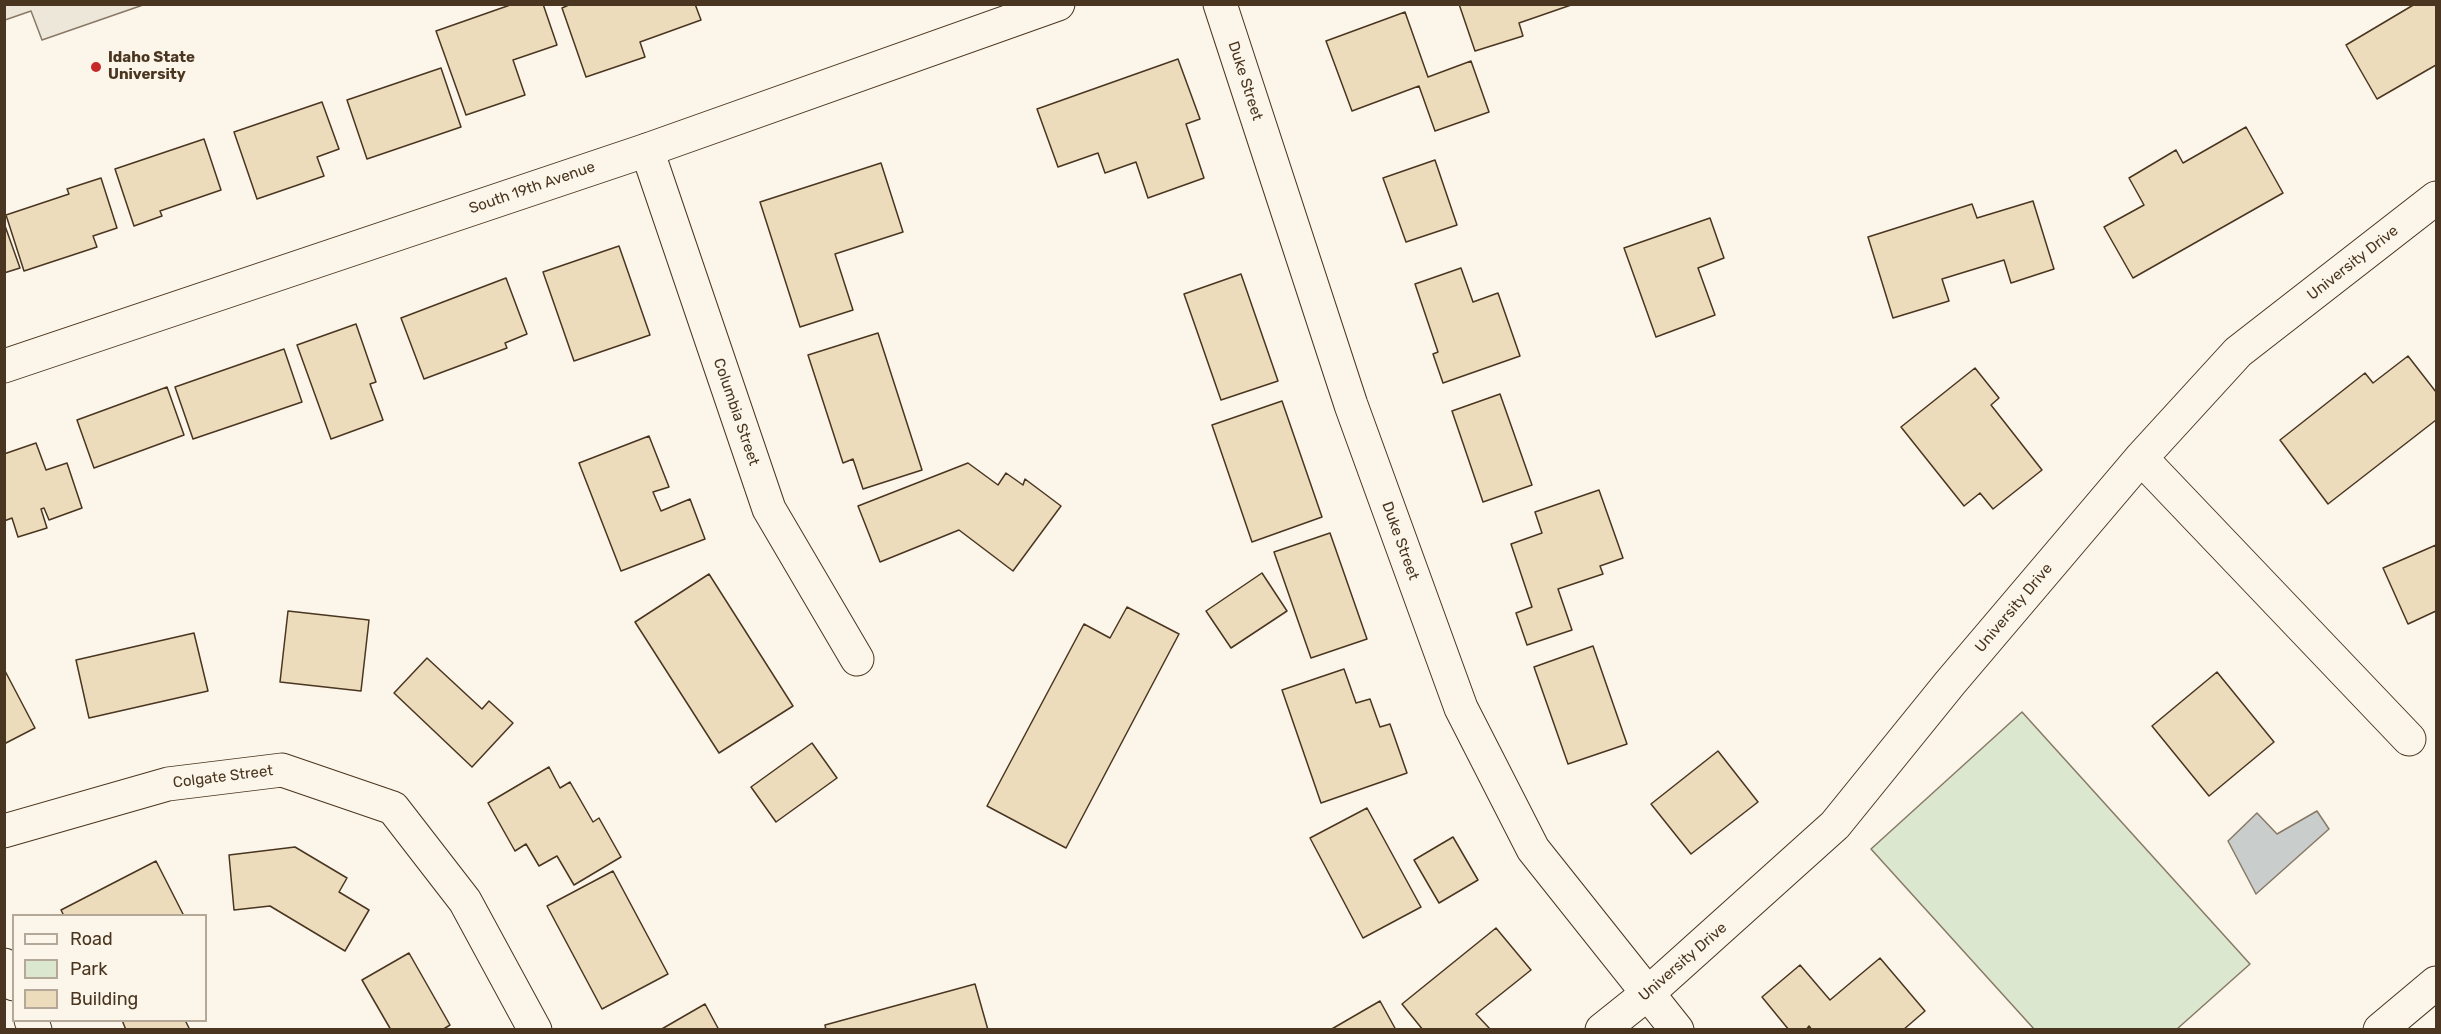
<!DOCTYPE html>
<style>
body{margin:0}
#map{position:relative;width:2441px;height:1034px;overflow:hidden;background:#fbf6e9;font-family:Rubik,sans-serif}
canvas{display:block}
.frame{position:absolute;inset:0;border:6px solid #4a3520;pointer-events:none}
.legend{position:absolute;left:12px;top:914px;width:195px;height:108px;box-sizing:border-box;background:#fbf6e9;border:2px solid #b4a999;margin:0;padding:8px 10px;list-style:none;font-size:18px;color:#4a3520}
.legend li{display:flex;align-items:center;gap:12px;height:30px}
.legend b{width:30px;border:2px solid #b4a999}
</style>
<div id="map">
<canvas width="2441" height="1034"></canvas>
<div class="frame"></div>
<ul class="legend">
<li><b style="height:8px;background:#fbf6e9"></b>Road</li>
<li><b style="height:16px;background:#dce7d0"></b>Park</li>
<li><b style="height:16px;background:#ecdcbc"></b>Building</li>
</ul>
</div>
<script>
const ctx = document.querySelector('canvas').getContext('2d');
ctx.lineJoin = 'round';
function paint(path, color) { ctx.fillStyle = color; ctx.fill(path, 'evenodd'); }
function strokePath(path, color, width, dash) { ctx.strokeStyle = color; ctx.lineWidth = width; ctx.lineCap = dash ? 'butt' : 'round'; ctx.setLineDash(dash || []); ctx.stroke(path); }
function drawText(font, color, halo, rows, align = 'center') {
  ctx.font = font + ' Rubik,sans-serif'; ctx.lineWidth = 4.5; ctx.setLineDash([]); ctx.textBaseline = 'middle'; ctx.strokeStyle = halo; ctx.fillStyle = color; for (const [text, x, y, turn = 0] of rows) {
    ctx.save(); ctx.translate(x, y); ctx.rotate((+turn || 0) * Math.PI / 180); ctx.textAlign = isNaN(turn) ? turn : align; if (halo) ctx.strokeText(text, 0, 0); ctx.fillText(text, 0, 0); ctx.restore();
  }
}
const green = new Path2D(`
 M2022,712L2250,964L2177,1029H2034L1871,849Z`);
paint(green, '#dce7d0');
strokePath(green, '#887966', 1.5);
const parking = new Path2D(`
 M4,5L5,4L143,5L42,40L31,11L5,20Z`);
paint(parking, '#ede7d9');
strokePath(parking, '#887966', 1.5);
const water = new Path2D(`
 M2317,811L2329,829L2256,894L2228,841L2257,813L2277,834Z`);
paint(water, '#c9cecd');
strokePath(water, '#887966', 1.5);
const building = new Path2D(`
 M513,4H543L557,45L513,60L525,95L466,115L436,31Z
 M571,4H695L701,20L640,42L645,57L586,77L562,8Z
 M1459,4H1574L1519,23L1523,36L1475,51Z
 M2415,4H2436V65L2377,99L2346,45Z
 M1405,12L1428,77L1471,61L1489,112L1435,131L1419,86L1352,111L1326,41Z
 M1178,59L1200,119L1186,124L1204,178L1148,198L1136,162L1105,173L1098,153L1058,167L1037,109Z
 M441,68L461,127L367,159L347,100Z
 M322,102L339,149L317,157L324,176L257,199L234,132Z
 M2246,127L2283,193L2133,278L2104,227L2144,205L2129,178L2176,150L2183,163Z
 M204,139L221,190L160,211L162,216L134,226L115,169Z
 M1435,160L1457,225L1406,242L1383,178Z
 M881,163L903,232L835,254L853,310L800,327L760,202Z
 M101,178L117,228L93,236L97,247L24,271L6,215L69,194L67,189Z
 M2033,201L2054,269L2011,283L2004,260L1942,279L1949,301L1893,318L1868,237L1972,204L1977,218Z
 M1710,218L1724,258L1698,268L1715,315L1656,337L1624,248Z
 M4,223L20,268L4,273Z
 M619,246L650,335L574,361L543,272Z
 M1461,268L1473,302L1498,293L1520,356L1443,383L1433,354L1438,352L1415,284Z
 M1241,274L1278,381L1221,400L1184,294Z
 M506,278L527,334L505,343L507,348L424,379L401,318Z
 M356,324L376,382L370,384L383,420L331,439L297,345Z
 M878,333L922,470L863,489L853,459L843,463L808,355Z
 M284,349L302,402L193,439L175,387Z
 M2408,356L2436,392V420L2328,504L2280,440L2365,373L2373,383Z
 M1975,368L1999,398L1991,405L2042,470L1993,509L1980,493L1964,506L1901,427Z
 M167,387L184,435L94,468L77,420Z
 M1500,394L1532,485L1483,502L1452,411Z
 M1282,401L1322,517L1252,542L1212,425Z
 M649,436L669,487L653,492L661,511L690,499L705,539L621,571L579,463Z
 M36,443L46,470L67,463L82,508L49,520L44,508L41,509L47,528L18,537L12,518L4,521V454Z
 M968,463L998,485L1006,473L1023,485L1025,479L1061,506L1013,571L959,530L880,562L858,506Z
 M1599,490L1623,558L1600,566L1603,574L1558,589L1572,630L1527,645L1516,613L1532,607L1511,544L1542,533L1535,512Z
 M1330,533L1367,639L1311,658L1274,552Z
 M2436,545V611L2408,624L2383,568Z
 M1262,573L1287,611L1231,648L1206,611Z
 M709,574L793,706L719,753L635,622Z
 M1127,607L1179,634L1066,848L987,806L1084,624L1110,638Z
 M288,611L369,620L361,691L280,682Z
 M194,633L208,691L89,718L76,660Z
 M1593,646L1627,744L1568,764L1534,667Z
 M427,658L482,709L489,701L513,723L472,767L394,693Z
 M4,669L35,728L4,744Z
 M1344,669L1356,703L1370,699L1380,727L1390,724L1407,773L1321,803L1282,690Z
 M2217,672L2274,742L2209,796L2152,726Z
 M812,743L837,778L776,822L751,787Z
 M1718,751L1758,802L1691,854L1651,804Z
 M549,767L560,788L570,782L593,822L599,818L621,857L574,885L557,856L539,866L526,844L515,851L488,803Z
 M1367,808L1421,907L1363,938L1310,838Z
 M1453,837L1478,880L1439,903L1414,860Z
 M295,847L347,878L339,892L369,910L345,951L270,906L234,910L229,855Z
 M156,861L184,916H64L61,910Z
 M613,871L668,974L602,1009L547,906Z
 M1496,928L1531,970L1476,1014L1490,1029L1423,1030L1402,1004Z
 M409,953L450,1025L442,1030H391L362,980Z
 M1880,958L1925,1011L1903,1030H1812L1809,1026L1806,1030H1789L1762,997L1800,965L1830,1000Z
 M975,984L988,1030H826L825,1025Z
 M1380,1001L1396,1030H1330Z
 M705,1004L719,1030H660Z
 M122,1020H185L190,1030H126Z`);
paint(building, '#ecdcbc');
strokePath(building, '#4a3520', 1.5);
const minor = new Path2D(`
 M1220,4L1351,405L1461,708L1533,849L1677,1030
 M647,150L769,509L857,659
 M2141,458L2409,739
 M4,831L168,784L282,770L393,808L465,901L535,1030
 M4,965L14,984
 M31,1020L35,1030
 M1602,1030L1647,994L1835,825L1950,683L2141,458L2238,352L2436,198`);
const tertiary = new Path2D(`
 M4,366L647,150L1058,4`);
const motorway = new Path2D(`
 M2380,1030L2436,983`);
strokePath(minor, '#4a3520', 35);
strokePath(tertiary, '#4a3520', 35);
strokePath(motorway, '#4a3520', 35);
strokePath(minor, '#fbf6e9', 33);
strokePath(tertiary, '#fbf6e9', 33);
strokePath(motorway, '#fbf6e9', 33);
for (const [x, y, r, color] of [
 [96,67,6,"#c62828"]
]) { const dot = new Path2D(); dot.arc(x, y, r, 0, 2 * Math.PI); ctx.fillStyle = color; ctx.fill(dot); strokePath(dot, '#fbf6e9', 2); }
drawText('bold 15px', '#4a3520', '#fbf6e9', [
 ["Idaho State",108,58],
 ["University",108,75]
], 'left');
drawText('15px', '#4a3520', '#fbf6e9', [
 ["Duke Street",1245,81,72],
 ["South 19th Avenue",532,188,-19],
 ["University Drive",2353,263,-38],
 ["Columbia Street",736,412,71],
 ["Duke Street",1400,541,70],
 ["University Drive",2014,608,-50],
 ["Colgate Street",223,777,-7],
 ["University Drive",1683,962,-41]
]);
</script>
